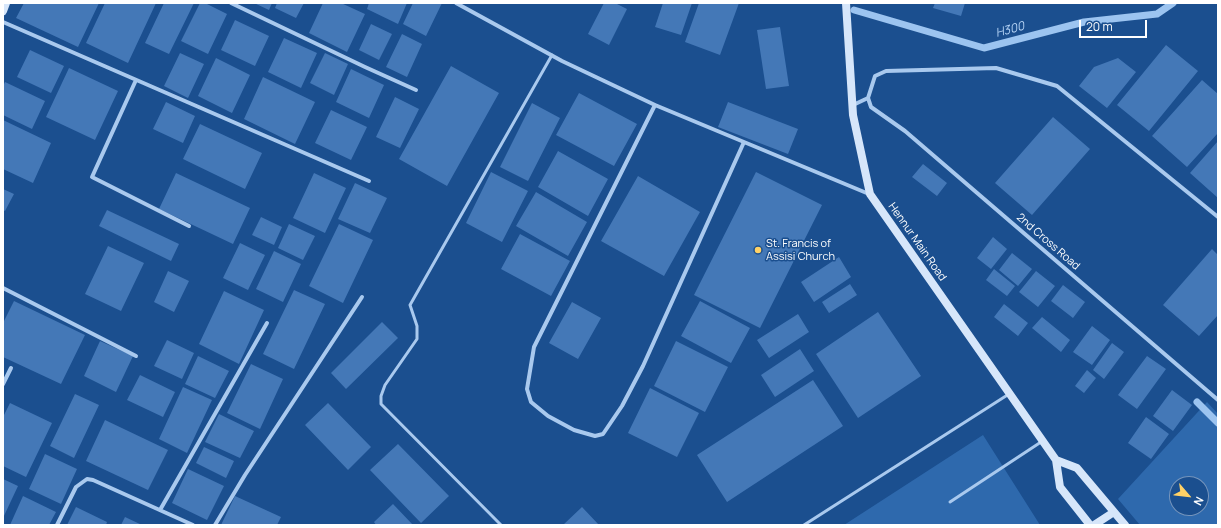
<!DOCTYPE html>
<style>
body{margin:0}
#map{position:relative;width:1221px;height:528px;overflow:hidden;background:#1b4f8f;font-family:Manrope,sans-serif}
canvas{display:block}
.frame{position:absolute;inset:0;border:4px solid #fff;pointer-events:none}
.north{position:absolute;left:1169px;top:476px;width:40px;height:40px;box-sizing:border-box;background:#1b4f8f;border:1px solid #7695bc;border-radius:50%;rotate:118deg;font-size:11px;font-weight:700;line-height:16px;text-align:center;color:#fff}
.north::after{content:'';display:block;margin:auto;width:14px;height:18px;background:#ffd166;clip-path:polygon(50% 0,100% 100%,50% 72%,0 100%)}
.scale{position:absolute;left:1079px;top:20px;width:68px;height:18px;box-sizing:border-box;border:2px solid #fff;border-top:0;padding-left:5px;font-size:12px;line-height:14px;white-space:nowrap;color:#fff;-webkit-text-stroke:3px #1b4f8f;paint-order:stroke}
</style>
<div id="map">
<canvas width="1221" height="528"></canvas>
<div class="frame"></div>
<div class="north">N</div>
<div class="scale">20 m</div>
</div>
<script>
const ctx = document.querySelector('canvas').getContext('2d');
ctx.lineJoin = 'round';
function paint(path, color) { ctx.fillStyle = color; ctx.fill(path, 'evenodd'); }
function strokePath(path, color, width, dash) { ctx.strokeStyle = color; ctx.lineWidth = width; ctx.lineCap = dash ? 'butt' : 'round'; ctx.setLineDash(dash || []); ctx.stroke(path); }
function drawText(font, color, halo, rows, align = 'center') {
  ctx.font = font + ' Manrope,sans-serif'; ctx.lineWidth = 3; ctx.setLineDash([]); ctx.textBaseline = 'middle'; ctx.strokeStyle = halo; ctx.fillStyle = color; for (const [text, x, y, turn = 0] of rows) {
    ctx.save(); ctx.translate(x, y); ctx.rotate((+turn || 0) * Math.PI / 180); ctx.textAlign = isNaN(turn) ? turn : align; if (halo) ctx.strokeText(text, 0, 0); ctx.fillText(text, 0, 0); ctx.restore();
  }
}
paint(new Path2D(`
 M1207,402L1218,414V525H1140L1118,499ZM1177,484H1201V508H1177Z
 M983,435L1040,525H844Z`), '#2e69ad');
strokePath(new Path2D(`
 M854,10L984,48L1084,22L1157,14L1173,3
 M1197,402L1218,423`), '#9cc4f0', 7);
paint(new Path2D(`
 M24,3H99L78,47L16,18Z
 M105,3H156L128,63L86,43Z
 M164,3H194L169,54L145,43Z
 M200,3H205L227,14L208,54L181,41Z
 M254,3H272L269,10Z
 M277,3H304L296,18L275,8Z
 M323,3H341L365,14L347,52L309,33Z
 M369,3H407L398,24L367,9Z
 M413,3H442L426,36L403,24Z
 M604,3H615L627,9L609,45L588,34Z
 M663,3H692L681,35L655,27Z
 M699,3H739L720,55L685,42Z
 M935,3H965L961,16L933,8Z
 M235,20L269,36L255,66L221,50Z
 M371,24L392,34L379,60L359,50Z
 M780,27L789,86L766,89L757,30Z
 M402,34L422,44L407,77L386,67Z
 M284,38L317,53L301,88L268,72Z
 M1166,45L1198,71L1149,131L1117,105Z
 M30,50L64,66L51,93L17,77Z
 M180,53L204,64L188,98L164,86Z
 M325,53L348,64L334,95L310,83Z
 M216,58L250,75L232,113L198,96Z
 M1118,58L1136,72L1107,108L1079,86L1094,67Z
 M451,66L499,93L447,186L399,159Z
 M69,68L118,91L95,140L46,117Z
 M351,69L384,85L369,118L336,102Z
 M263,77L315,102L295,144L244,119Z
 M1202,80L1218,94V133L1187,167L1152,136Z
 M5,82L45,101L32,129L3,115V86Z
 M579,93L637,124L614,166L556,135Z
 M395,97L419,109L400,148L376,137Z
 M166,102L195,116L183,143L153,129Z
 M728,102L798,129L788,154L718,127Z
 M532,103L560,118L528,181L500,167Z
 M331,110L367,127L351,160L315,143Z
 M1053,117L1090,149L1032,215L995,183Z
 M3,120L51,143L33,183L3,169Z
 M200,124L262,153L245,189L183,159Z
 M1218,141V198L1190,173Z
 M558,151L608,179L588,216L538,187Z
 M923,164L947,183L937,196L912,177Z
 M491,172L528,191L502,242L466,223Z
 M756,172L822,205L760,328L694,295Z
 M176,173L250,208L233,244L159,209Z
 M314,173L346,188L325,233L293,218Z
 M638,176L700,212L664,276L601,241Z
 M355,183L387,198L370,233L338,219Z
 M3,189L14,194L5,211L3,210Z
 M536,192L587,222L568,256L516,226Z
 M107,210L179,244L171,261L99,226Z
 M261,217L282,227L274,245L252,235Z
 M289,224L315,236L303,260L278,248Z
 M339,224L373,240L343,303L309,286Z
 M520,234L570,261L551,296L501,269Z
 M993,237L1007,249L991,269L977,258Z
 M240,243L265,255L248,290L223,278Z
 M108,246L144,263L121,311L85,294Z
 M1212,249L1218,255V315L1199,336L1163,305Z
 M274,251L301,264L283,302L256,289Z
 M1012,253L1032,269L1018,286L999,270Z
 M839,257L851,277L814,302L801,282Z
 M994,269L1015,286L1007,296L986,280Z
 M168,271L189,281L174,312L154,302Z
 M1036,271L1055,286L1038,307L1019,292Z
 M850,284L857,295L829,313L822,302Z
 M1063,285L1085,302L1073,318L1051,301Z
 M294,290L325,304L294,369L263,354Z
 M224,291L264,310L239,364L199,344Z
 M14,301L85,335L61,384L3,357V323Z
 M700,301L750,328L731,363L681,336Z
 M572,302L601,318L578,359L549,343Z
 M1004,304L1028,323L1018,336L994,317Z
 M878,312L921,376L858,418L816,354Z
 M798,314L809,332L769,358L757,340Z
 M1042,317L1070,340L1061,352L1032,328Z
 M382,322L398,338L346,389L331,373Z
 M1092,326L1110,340L1092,365L1073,352Z
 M167,340L194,353L182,379L154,366Z
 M100,341L133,356L116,392L84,376Z
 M676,341L728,367L705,412L654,386Z
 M1112,343L1124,352L1104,379L1093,370Z
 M800,349L814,371L775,397L761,375Z
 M198,356L229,371L215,398L185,384Z
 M1147,356L1166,369L1137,409L1118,395Z
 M251,364L283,379L260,429L227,413Z
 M1087,370L1096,378L1084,393L1075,386Z
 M140,375L175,392L163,417L127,400Z
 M813,380L843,426L727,502L697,455Z
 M183,387L212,400L187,453L159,439Z
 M650,388L699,413L677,457L628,433Z
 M1172,390L1192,405L1173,431L1153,416Z
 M75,394L99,405L74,458L50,446Z
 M10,403L52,423L26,477L3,466V417Z
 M328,403L371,447L348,470L305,425Z
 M219,414L254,431L240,458L205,442Z
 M1146,417L1169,434L1151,459L1128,443Z
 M105,420L168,450L148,490L86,461Z
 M398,444L449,496L421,523L370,470Z
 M204,447L234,461L226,478L196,463Z
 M45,454L77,469L61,504L29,489Z
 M188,469L224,486L207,520L172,503Z
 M3,479L18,486L3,518Z
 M23,496L56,512L49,525H10Z
 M235,496L281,517L277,525H221Z
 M393,504L413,525H376L374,522Z
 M76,507L107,522L106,525H67Z
 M582,507L599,525H563Z
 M125,517L142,525H121Z`), '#4478b7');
strokePath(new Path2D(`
 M950,502L1041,442
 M501,525L381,404V396L385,385L417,339V326L410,305L552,55
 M804,525L1009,394`), '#a9c9ee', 3);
strokePath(new Path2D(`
 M231,3L365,67L416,90
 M456,3L562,61L655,105L869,194
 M3,22L369,181
 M136,80L92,177L189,226
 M868,98L871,107L905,131L1218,400
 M655,105L534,347L527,389L531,402L548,416L574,430L595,436L603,434L622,406L643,366L744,142
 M853,105L868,98L875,76L886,71L996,68L1057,86L1218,217
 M3,288L136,356
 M3,384L11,368
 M160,510L267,323
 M57,525L76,487L87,479L93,480L193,525
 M215,525L245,475L362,297`), '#a9c9ee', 4);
strokePath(new Path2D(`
 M846,3L853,115L870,194L1056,460L1060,487L1090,525
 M3,11L6,3
 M1056,460L1077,468L1125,525
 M1094,525L1114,512`), '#d6e6fa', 8);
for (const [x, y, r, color] of [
 [758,250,4,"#ffd166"]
]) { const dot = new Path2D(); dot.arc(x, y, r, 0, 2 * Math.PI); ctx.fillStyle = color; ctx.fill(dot); strokePath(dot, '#1b4f8f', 1.5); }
drawText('11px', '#fff', '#1b4f8f', [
 ["Hennur Main Road",917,242,55],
 ["2nd Cross Road",1048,242,41]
]);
drawText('11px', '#fff', '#1b4f8f', [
 ["St. Francis of",766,244],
 ["Assisi Church",766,257]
], 'left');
drawText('italic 12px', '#b5d3f5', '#1b4f8f', [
 ["H300",1010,30,-15]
]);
</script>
